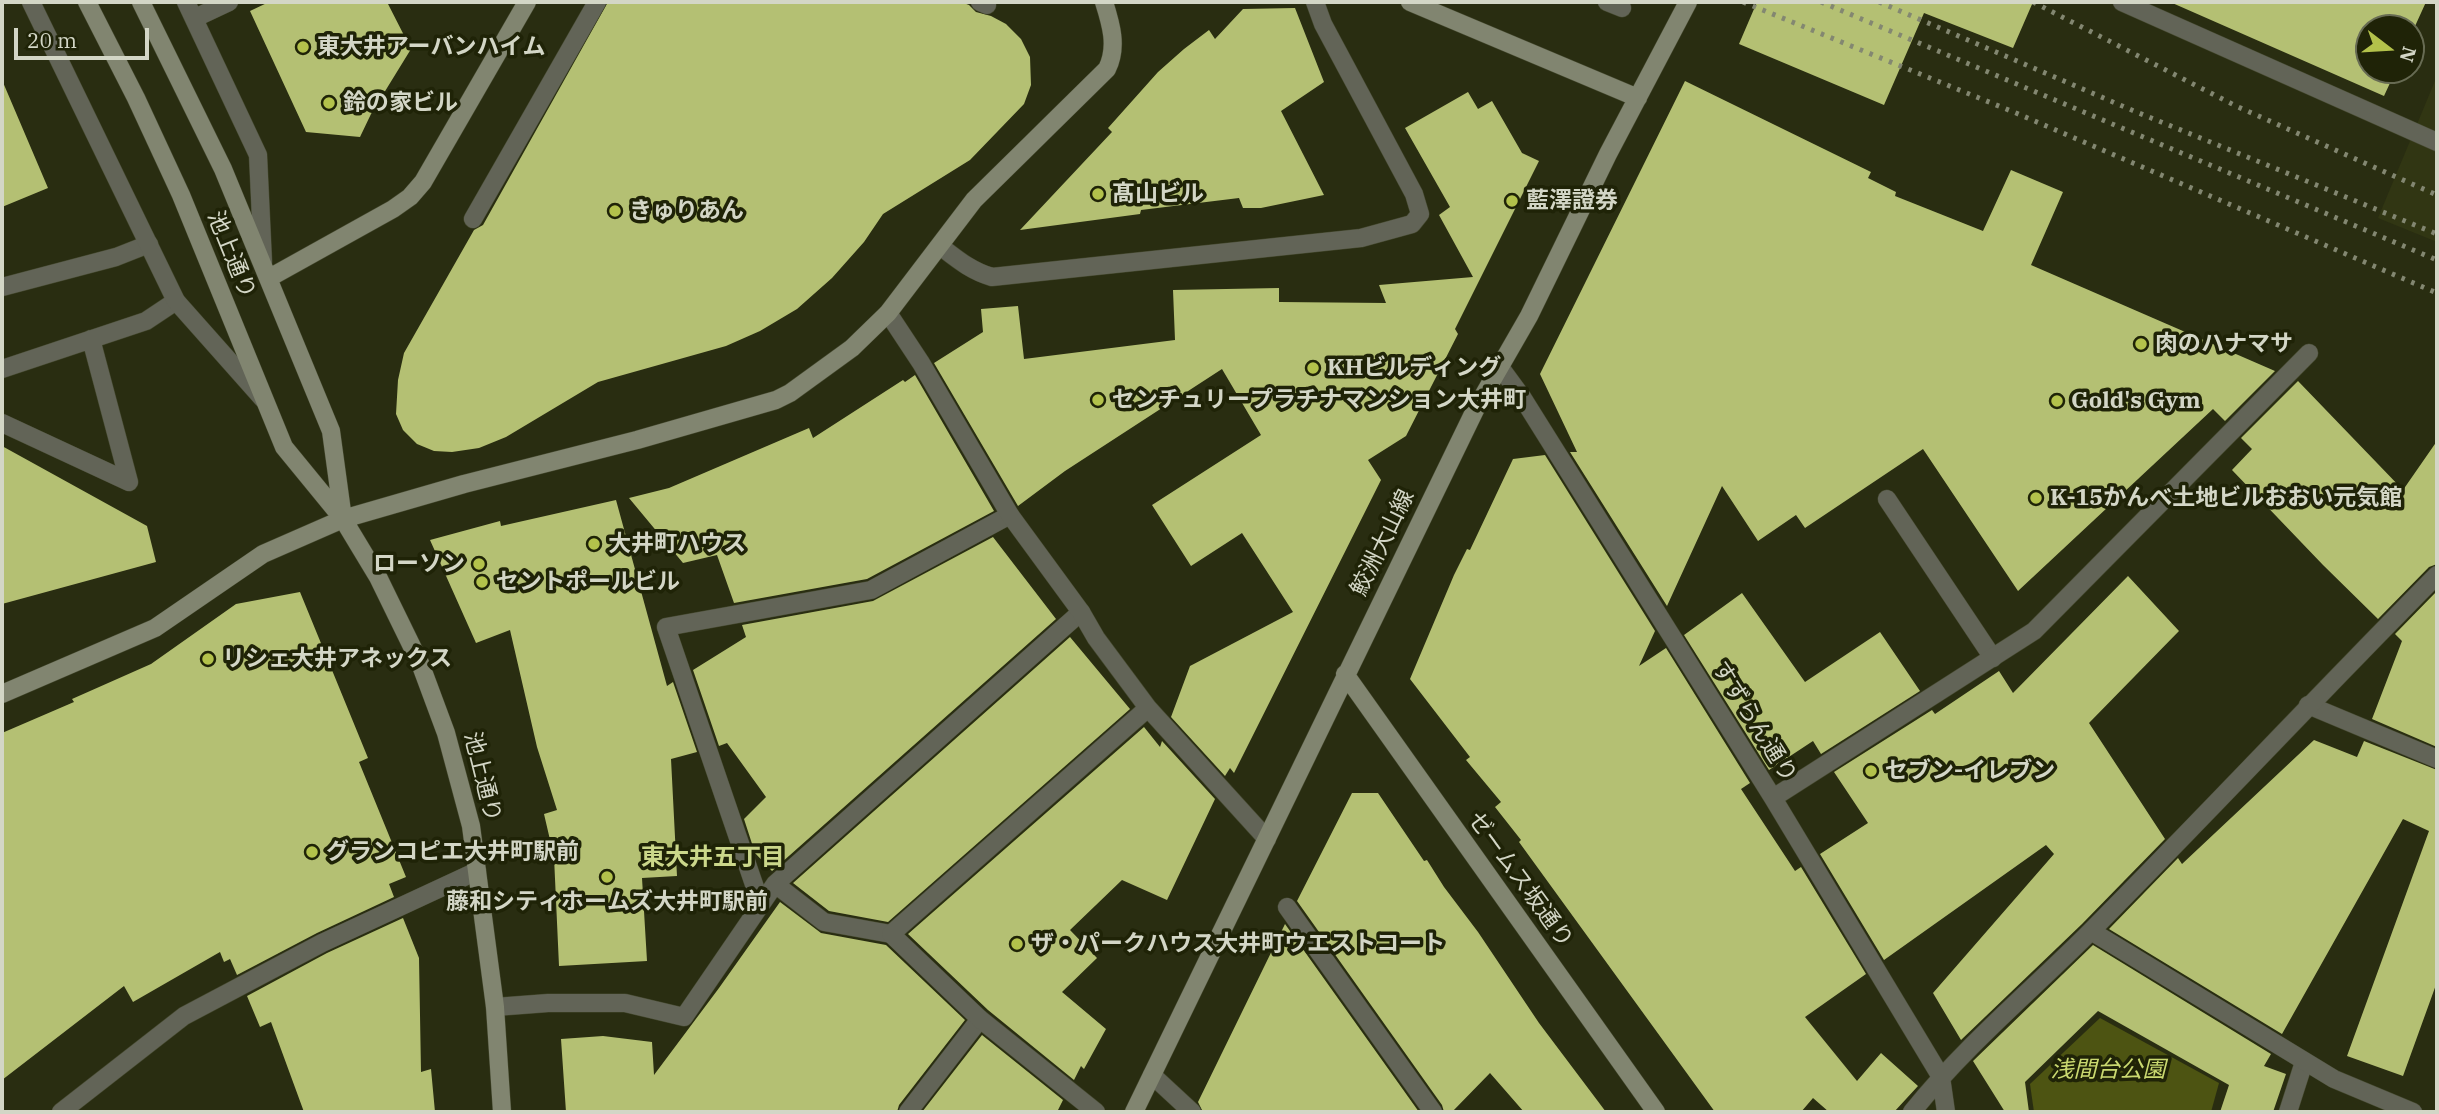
<!DOCTYPE html>
<meta charset="utf-8">
<style>
body{margin:0}
#map{position:relative;width:2439px;height:1114px;overflow:hidden;background:#292d11;font-family:"IBM Plex Serif",serif}
canvas{display:block}
.frame{position:absolute;inset:0;border:4px solid #d3d6c6;pointer-events:none}
.north{position:absolute;left:2355px;top:14px;width:70px;height:70px;box-sizing:border-box;background:#1f2307;border:2px solid #676b53;border-radius:50%;rotate:107deg;font-size:19px;font-weight:700;line-height:28px;text-align:center;color:#d3d6c6}
.north::after{content:'';display:block;margin:auto;width:24px;height:32px;background:#b3c24b;clip-path:polygon(50% 0,100% 100%,50% 72%,0 100%)}
.scale{position:absolute;left:14px;top:28px;width:135px;height:32px;box-sizing:border-box;border:4px solid #d3d6c6;border-top:0;padding-left:9px;font-size:21px;line-height:24px;white-space:nowrap;color:#d3d6c6;-webkit-text-stroke:5px #1f2307;paint-order:stroke}
</style>
<div id="map">
<canvas width="2439" height="1114"></canvas>
<div class="frame"></div>
<div class="north">N</div>
<div class="scale">20 m</div>
</div>
<script>
const ctx = document.querySelector('canvas').getContext('2d');
ctx.lineJoin = 'round';
function paint(path, color) { ctx.fillStyle = color; ctx.fill(path, 'evenodd'); }
function strokePath(path, color, width, dash) { ctx.strokeStyle = color; ctx.lineWidth = width; ctx.lineCap = dash ? 'butt' : 'round'; ctx.setLineDash(dash || []); ctx.stroke(path); }
function drawText(font, color, halo, rows, align = 'center') {
  ctx.font = font + ' "IBM Plex Serif","Noto Sans JP",serif'; ctx.lineWidth = 7; ctx.setLineDash([]); ctx.textBaseline = 'middle'; ctx.strokeStyle = halo; ctx.fillStyle = color; for (const [text, x, y, turn = 0] of rows) {
    ctx.save(); ctx.translate(x, y); ctx.rotate((+turn || 0) * Math.PI / 180); ctx.textAlign = isNaN(turn) ? turn : align; if (halo) ctx.strokeText(text, 0, 0); ctx.fillText(text, 0, 0); ctx.restore();
  }
}
paint(new Path2D(`
 M2437,76V242L2378,218Z`), '#313613');
paint(new Path2D(`
 M2100,1018L2219,1083L2211,1112H2034L2030,1084Z`), '#4d5412');
paint(new Path2D(`
 M269,2H387L411,49L371,114L360,137L306,132L250,11Z
 M608,2H961L969,5L976,12L991,16L1006,24L1021,39L1030,57L1031,85L1024,104L970,160L883,214L864,242L832,278L797,309L760,331L726,346L598,382L506,437L479,448L452,452L434,451L417,444L403,430L396,414L398,380L404,353L474,230L483,225Z
 M1757,2H2033L2013,48L1924,13L1884,105L1739,44Z
 M2170,2H2426L2411,35V28H2369V70H2396L2384,96Z
 M1295,8L1324,82L1281,111L1324,195L1261,208H1243L1239,198L1141,210L1140,214L1020,230L1112,132L1108,128L1158,72L1184,49L1209,30L1215,39L1243,9Z
 M2,80L48,188L2,207Z
 M1685,81L1871,172L1868,178L1896,192L1895,196L1983,231L2011,170L2063,192L2031,265L2275,371L2225,421L2213,409L2018,591L1923,449L1805,528L1796,515L1758,541L1722,486L1667,606L1570,452H1577L1540,374Z
 M1468,92L1478,109L1492,101L1522,153L1539,161L1455,329L1458,334L1406,436L1368,460L1381,480L1234,773L1230,768L1225,776L1171,717L1190,666L1293,612L1242,533L1191,566L1152,505L1261,435L1222,369L1065,471L1018,506L934,363L983,332L981,309L1018,306L1024,359L1175,340L1173,290L1279,288V302L1386,303L1379,285L1473,277L1439,215L1450,207L1405,128Z
 M915,375L994,511L867,579L734,603L717,555L683,563L629,498L669,488L809,428L813,438L903,380L905,382Z
 M2298,381L2403,490L2437,441V564L2429,567L2378,619L2323,565L2232,470L2252,449L2241,438Z
 M2,446L147,526L156,562L2,604Z
 M1545,455L1655,631L1639,666L1666,648L1750,783L1741,789L1795,871L1801,867L1866,974L1805,1017L1857,1081L1881,1053L1918,1086L1894,1112H1829L1813,1098L1801,1112H1715L1519,842L1521,840L1495,807L1501,802L1466,760L1470,757L1410,679L1454,575L1467,549L1470,550L1513,459Z
 M616,500L667,686L673,682L697,752L671,759L677,876L642,878L647,961L559,966L554,857L544,814L557,810L537,747L510,630L476,643L430,540L500,521L501,526Z
 M993,537L1056,619L772,871L755,853L744,819L766,797L727,743L719,746L693,670L746,637L742,625L873,601Z
 M2128,576L2179,631L2089,723L2165,839L2082,924L1961,1040L1933,993L2054,854L2046,845L1884,960L1820,854L1868,823L1834,772L1932,710L1935,714L1999,671L2013,693Z
 M2437,591V747L2372,719L2402,641L2395,634Z
 M300,592L368,758L359,762L406,877L389,884L394,897L317,933L237,975L230,959L224,962L220,952L133,1002L124,986L2,1080V733L74,702L72,699L151,664L236,604Z
 M1742,593L1805,682L1880,632L1920,691L1821,754L1813,741L1769,770L1684,635Z
 M1070,637L1130,709L888,922L829,911L793,883Z
 M1144,727L1160,747L1162,741L1215,799L1167,900L1122,880L1070,930L1097,958L1062,992L1106,1029L1084,1069L1081,1066L1074,1080L988,1010L908,934Z
 M2314,740L2357,757L2364,741L2437,770V982L2403,1076L2347,1056L2429,831L2403,819L2282,1034L2109,929L2178,858L2182,864Z
 M1352,793H1378L1424,861L1427,860L1444,887L1478,932L1539,1023L1606,1112H1524L1490,1073L1452,1112H1444L1442,1105L1297,901Z
 M780,902L821,933L886,945L965,1020L899,1105L897,1112H566L561,1039L603,1036L652,1042L654,1075L719,988Z
 M403,918L419,958L421,1072L431,1069L435,1112H304L271,1022L260,1027L247,996L327,953Z
 M1285,924L1419,1112H1203L1198,1102Z
 M2093,945L2271,1054L2264,1066L2286,1074L2273,1112H2220L2229,1085L2098,1011L2025,1082L2029,1112H2005L1973,1061Z
 M982,1035L1063,1100L1057,1112H922Z`), '#b4c073');
const lane = new Path2D(`
 M2122,2L2437,142
 M2,287L116,257L149,244
 M2,369L146,321L176,301
 M2,423L129,482L91,339
 M1887,499L1993,658
 M2308,705L2437,759
 M775,884L824,922L891,934
 M760,902L666,627L871,590L1010,515
 M1287,907L1433,1112
 M495,1007L548,1003H625L684,1017L775,884L1081,612
 M1152,1075L1192,1112
 M61,1112L184,1016L322,943L477,871
 M908,1112L980,1019
 M2288,1112L2304,1062`);
const street = new Path2D(`
 M31,2L176,301L263,399
 M186,2L258,155L263,262
 M980,2L987,5
 M1607,2L1622,8
 M195,18L229,2
 M473,219L597,2
 M940,246C957,259 971,271 992,277L1361,238L1412,224L1420,214L1414,194L1323,24L1315,2
 M888,313L921,363L1010,515L1081,612L1096,638L1148,708L1267,839
 M1500,367L1522,397L1773,798L1941,1077L1946,1112
 M1773,798L2034,631L2309,353
 M2091,931L2334,1079L2413,1112
 M1096,1112L980,1019L891,934L1148,708
 M1912,1112C1965,1046 2031,991 2090,932C2207,814 2320,693 2437,575`);
const secondary = new Path2D(`
 M87,2L136,98L181,195L284,447L343,519L378,577L420,663L446,733L471,826L495,1007L502,1112
 M141,2L223,169L331,431L343,519
 M1410,2L1638,98
 M269,278L393,209L410,197L423,182L527,2
 M1345,674L1656,1112
 M2,694L155,628L263,554L343,519L464,484L637,440L776,400L790,393L852,348L888,313L974,200L1107,69C1118,47 1111,24 1104,2
 M1134,1112L1475,410L1529,316L1608,154L1688,2`);
strokePath(lane, '#44482e', 19);
strokePath(street, '#44482e', 19);
strokePath(secondary, '#44482e', 19);
strokePath(lane, '#626457', 18);
strokePath(street, '#626457', 18);
strokePath(secondary, '#818570', 18);
strokePath(new Path2D(`
 M1743,2L2016,113L2437,293
 M1821,2L2437,260
 M1879,2L2134,111L2437,234
 M2033,2L2236,106L2437,195`), '#838771', 5, [3.5, 7]);
for (const [x, y, r, color] of [
 [303,47,7,"#b3c24b"],
 [329,103,7,"#b3c24b"],
 [1098,194,7,"#b3c24b"],
 [1512,201,7,"#b3c24b"],
 [615,211,7,"#b3c24b"],
 [2141,344,7,"#b3c24b"],
 [1313,368,7,"#b3c24b"],
 [1098,400,7,"#b3c24b"],
 [2057,401,7,"#b3c24b"],
 [2036,498,7,"#b3c24b"],
 [594,544,7,"#b3c24b"],
 [479,564,7,"#b3c24b"],
 [482,582,7,"#b3c24b"],
 [208,659,7,"#b3c24b"],
 [1871,771,7,"#b3c24b"],
 [312,852,7,"#b3c24b"],
 [607,877,7,"#b3c24b"],
 [1017,944,7,"#b3c24b"]
]) { const dot = new Path2D(); dot.arc(x, y, r, 0, 2 * Math.PI); ctx.fillStyle = color; ctx.fill(dot); strokePath(dot, '#1f2307', 2.5); }
drawText('bold 23px', '#d3d6c6', '#1f2307', [
 ["東大井アーバンハイム",317,47],
 ["鈴の家ビル",343,103],
 ["髙山ビル",1112,194],
 ["藍澤證券",1526,201],
 ["きゅりあん",629,211],
 ["肉のハナマサ",2155,344],
 ["KHビルディング",1327,368],
 ["センチュリープラチナマンション大井町",1112,400],
 ["Gold's Gym",2071,401],
 ["K-15かんべ土地ビルおおい元気館",2050,498],
 ["大井町ハウス",608,544],
 ["ローソン",465,564,"right"],
 ["セントポールビル",496,582],
 ["リシェ大井アネックス",222,659],
 ["セブン-イレブン",1885,771],
 ["グランコピエ大井町駅前",326,852],
 ["藤和シティホームズ大井町駅前",607,902,"center"],
 ["ザ・パークハウス大井町ウエストコート",1031,944]
], 'left');
drawText('23px', '#d3d6c6', '#1f2307', [
 ["池上通り",231,255,68],
 ["鮫洲大山線",1383,543,-64],
 ["すずらん通り",1754,722,58],
 ["池上通り",482,777,76],
 ["ゼームス坂通り",1520,880,54]
]);
drawText('italic 23px', '#cad970', '#1f2307', [
 ["浅間台公園",2108,1070]
]);
drawText('bold 24px', '#cbd78a', '#1f2307', [
 ["東大井五丁目",713,858]
]);
</script>
